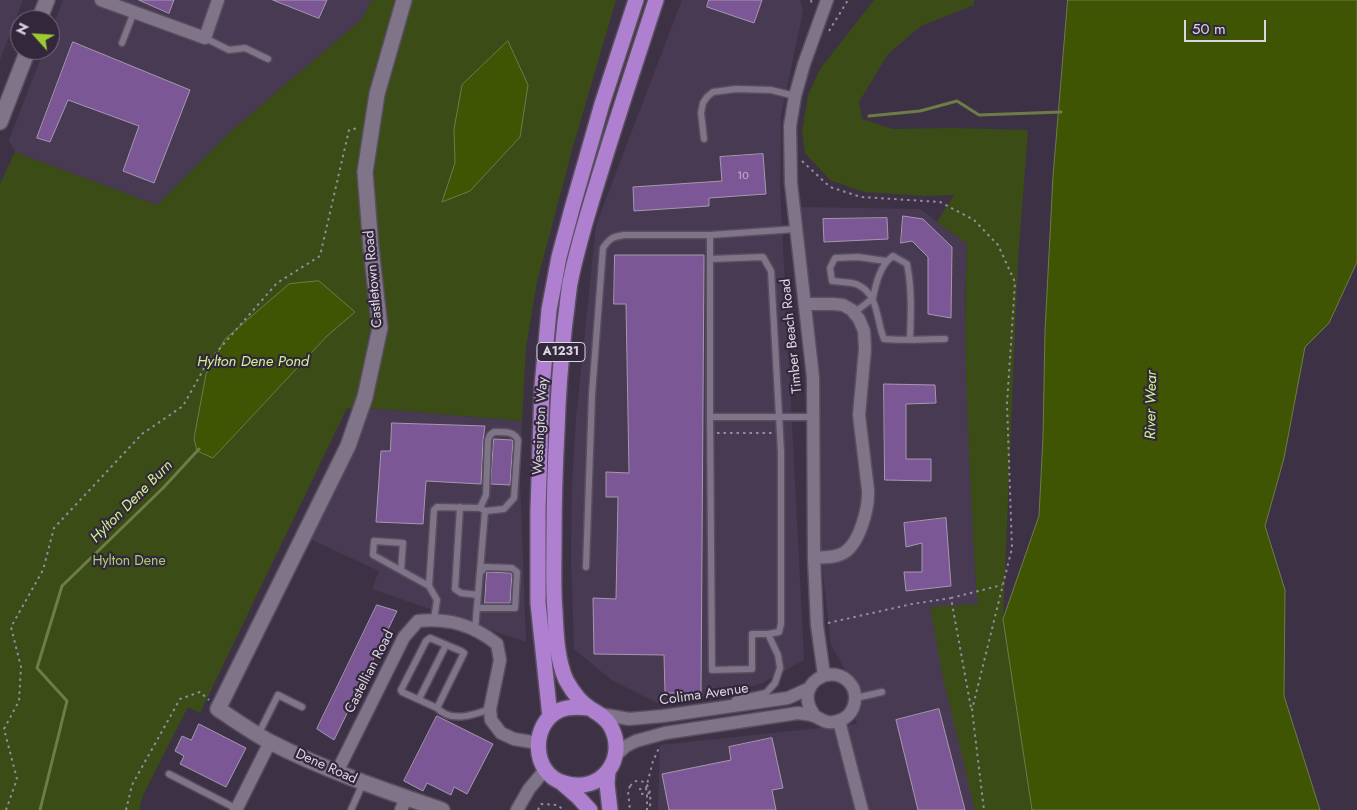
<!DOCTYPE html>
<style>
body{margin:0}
#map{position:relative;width:1357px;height:810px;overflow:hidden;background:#3d3245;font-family:Jost,sans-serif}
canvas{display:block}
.north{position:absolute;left:10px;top:10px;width:50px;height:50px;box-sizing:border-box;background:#33283b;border:1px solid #776e7e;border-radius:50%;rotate:296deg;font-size:14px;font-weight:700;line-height:20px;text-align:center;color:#dcd6e2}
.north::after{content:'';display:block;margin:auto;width:18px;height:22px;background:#9dca30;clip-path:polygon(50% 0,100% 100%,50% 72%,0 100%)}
.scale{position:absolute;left:1184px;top:20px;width:82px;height:22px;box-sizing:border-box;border:2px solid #dcd6e2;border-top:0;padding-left:6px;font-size:15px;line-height:18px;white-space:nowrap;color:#dcd6e2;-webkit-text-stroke:4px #33283b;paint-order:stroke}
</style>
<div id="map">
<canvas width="1357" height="810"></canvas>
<div class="north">N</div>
<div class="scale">50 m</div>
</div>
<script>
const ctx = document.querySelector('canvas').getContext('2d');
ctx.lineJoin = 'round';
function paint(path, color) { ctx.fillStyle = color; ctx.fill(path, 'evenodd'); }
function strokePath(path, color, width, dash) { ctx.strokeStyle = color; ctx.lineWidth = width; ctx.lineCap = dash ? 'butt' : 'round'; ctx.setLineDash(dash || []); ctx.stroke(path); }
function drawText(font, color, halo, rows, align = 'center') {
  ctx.font = font + ' Jost,sans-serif'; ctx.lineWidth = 4.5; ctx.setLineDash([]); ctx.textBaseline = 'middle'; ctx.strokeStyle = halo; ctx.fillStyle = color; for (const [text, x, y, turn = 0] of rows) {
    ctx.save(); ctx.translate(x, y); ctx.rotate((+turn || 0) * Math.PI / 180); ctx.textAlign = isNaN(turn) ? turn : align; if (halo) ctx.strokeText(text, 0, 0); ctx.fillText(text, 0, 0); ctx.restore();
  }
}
paint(new Path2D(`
 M0,0H23L0,60Z
 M63,0H372L362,19L231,131L157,205L15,152L9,140L44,50H50V34Z
 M682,0H800L803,9L801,21L781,115L780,187L804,660L761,684L703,697L657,703L613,681L574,649L571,556L572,487L576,418L596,225Z
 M799,207L920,209L967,244L965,296L968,429L976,587L998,737L1002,810H658L660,745L857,724L845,670L831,644L810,460L800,283Z
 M368,408L522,421L520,480L526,642L372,589L379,571L310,539Z`), '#493a53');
paint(new Path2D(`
 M372,0H616L572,150L537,282L526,348L522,421L368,408H347L200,713L188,707L143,795L139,810H0V184L15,152L157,205L231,131L362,19ZM454,129L470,191L443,201L455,163ZM355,312L327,336L213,458L206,374Z
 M874,0H974V5L921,26L888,54L859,102L862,119L893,129L952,128L1028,130L1018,261L1003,619L1032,810H975L942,674L930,607L978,604L976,587C970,473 962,358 967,244L937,222L954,195L925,196L864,192L830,180L805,153L802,132L808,95L820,69Z`), '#3b4c17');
const water = new Path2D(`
 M1068,0H1357V262L1329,323L1305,347L1284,458L1265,526L1285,590L1284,696L1320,810H1032L1003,619L1039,516L1043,437L1045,331L1053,177Z
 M508,41L528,85L520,137L470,191L442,202L455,163L454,129L462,85Z
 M319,281L355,312L327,336L213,458L197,451L194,438L206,374L225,339L289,284Z`);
paint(water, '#3f5504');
strokePath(water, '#6e7c47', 1);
strokePath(new Path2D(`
 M869,116L920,111L957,101L979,115L1061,112
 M40,810L67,701L37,668L62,586L163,488L199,449`), '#6e7c47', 3);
const building = new Path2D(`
 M139,0H174L169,13Z
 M273,0H327L319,18Z
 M709,0H762L754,23L707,7Z
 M73,42L190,90L154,183L123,171L139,126L68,100L50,142L37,138Z
 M763,154L766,194L709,198V206L634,211L633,187L722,181L720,157Z
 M903,216L923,219L952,247L951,318L928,314V257L912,241L901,243Z
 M887,218L888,239L824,242L823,219Z
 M615,255H704L701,693H665L664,655L594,654L593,598L616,599L618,497H606V472L629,473L626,304H614Z
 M884,384L935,385L936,403L906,404V459H931V481L885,480Z
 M392,423L485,426L483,440L481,484L426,481L423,524L376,522L381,451H390Z
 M494,439L512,440L513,441L510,485L491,484Z
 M946,518L951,586L906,591L904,572H922V543L906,547L904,523Z
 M487,572L510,573L512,574L510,603H485Z
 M377,605L397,611L334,740L317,729Z
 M939,709L965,810H918L896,720Z
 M437,716L493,744L467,794L454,787L451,795L427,783L423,791L404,781Z
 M199,724L246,748L226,787L180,764L184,756L175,751L182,736L191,740Z
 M772,738L783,788L772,790L776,810H669L662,774L731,760L729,747Z`);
paint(building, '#7c5795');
strokePath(building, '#a598af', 1);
const lane = new Path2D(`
 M205,38L229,50L245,48L268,59
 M122,43L134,12
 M704,139L701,113L703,103L707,97L713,92L736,89L771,90L795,96
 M710,259V235L796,229
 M886,261L858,257L835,258L830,268L832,281C840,282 849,282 856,284C879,293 876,320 884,339C904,341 925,339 945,339
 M854,313L873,298C876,283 880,265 893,256L907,264C912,288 911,314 910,339
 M710,417L712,670L752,669V634H768L779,632L781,624V452L771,271L763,257L710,259V417H813
 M460,507L455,589L461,593L478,595
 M480,508L486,495L488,440L490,435L494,432C504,432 514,431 518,440L514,498L504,509L485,511
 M586,567L592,394L603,248C610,238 612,237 624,235H710
 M401,570L403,543L374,541L373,555L429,586L437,600L434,619
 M429,586L434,510L437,507L480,508L485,511L475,630
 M477,608H515L517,572L512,568L485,567L481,572
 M856,698L882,692
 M419,699L446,645
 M735,700L766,693L775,683L780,668L778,655L768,634
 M437,708L402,692L401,690L426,641L430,638L461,651L464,653L437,708C451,723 474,715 490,709
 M258,735L278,695L302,707
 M169,774L237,809
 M351,810L363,783`);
const street = new Path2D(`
 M101,0L205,38L218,0
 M805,304H834L843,305L852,310L854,313L859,319L864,331L865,349L859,415L868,490C869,507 860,542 845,552C837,558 824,557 814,558
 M824,675L817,625L814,558L813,377L791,183L790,126L795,96L804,64L827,0
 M600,714L629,719L663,716L788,698L810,688
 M839,721L862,810
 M616,755L626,746L636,741L665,733L798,713C803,714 809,714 814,716C818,717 822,721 828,722C838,723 849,718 853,708C856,701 856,692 852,686C835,659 790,684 815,716
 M337,772L404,637L418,621C449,618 473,625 497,644L500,660L490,709L491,720L501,733L514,739L538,743
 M236,810L270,742
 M401,810L406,798
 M517,810L529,789L545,770`);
const secondary = new Path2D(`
 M404,0L377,94L365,172L371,248L380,328L365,397L348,446L218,709C235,720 252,732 270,742C325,770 383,790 442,810
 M39,20L47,0
 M0,122L28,50`);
const highway = new Path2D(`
 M589,708C580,707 570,706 560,710C530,723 531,774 564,783C601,795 629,758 610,725C605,717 599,714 591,709C581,703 572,691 566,680C557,660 556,634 555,612C553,589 554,566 554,543C554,505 555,467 557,430C558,393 561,358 565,322C567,309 568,295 570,283C578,242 591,203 603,164C620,109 638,55 656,0
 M550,717L538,603V510L542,387L549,310L559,257L573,205L602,104L636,0
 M608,771L607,784L610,810
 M562,783L577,796L590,810`);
strokePath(lane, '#584f5e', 9);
strokePath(street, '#584f5e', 15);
strokePath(secondary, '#584f5e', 18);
strokePath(highway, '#584f5e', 18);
strokePath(new Path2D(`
 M811,0L812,5
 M829,31L848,0
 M802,161L830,187L861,197L940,202L974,220L998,245L1015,282L1007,404L1012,548L972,710L984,810
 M717,433H773
 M951,598L1002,585
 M828,623L912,604L951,598L971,708
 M630,786L628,791L630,810
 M650,793L641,794L640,789L646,788L653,761L659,748
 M647,795V810
 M6,810L17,779L4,729L19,701L21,667L11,627L43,570L54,528L142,434L183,406L207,363L277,283L320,256L349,130L358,128
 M126,810L132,785L180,699L200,692L209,700
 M538,810L541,804L558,805L563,810`), '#948c9b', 2, [2.5, 4]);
strokePath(lane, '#807489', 6);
strokePath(street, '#807489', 12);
strokePath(secondary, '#807489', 15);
strokePath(highway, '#af80cf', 15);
strokePath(new Path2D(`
 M630,786C633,783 635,780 640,781C653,783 650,801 650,810
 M646,788L647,795`), '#948c9b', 2, [2.5, 4]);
drawText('11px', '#c4b6cf', null, [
 ["10",743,176]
]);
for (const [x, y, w] of [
 [561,352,48]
]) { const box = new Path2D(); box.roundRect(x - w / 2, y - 9.5, w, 19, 4); ctx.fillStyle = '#33283b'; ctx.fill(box); strokePath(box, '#dcd6e2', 1); }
drawText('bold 12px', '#dcd6e2', null, [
 ["A1231",561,352]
]);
drawText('14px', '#dcd6e2', '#33283b', [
 ["Castletown Road",374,279,-95],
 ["Timber Beach Road",792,336,-96],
 ["Wessington Way",541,426,-87],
 ["Castellian Road",370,672,-63],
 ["Colima Avenue",704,695,-8],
 ["Dene Road",326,767,24]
]);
drawText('14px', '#accf6c', '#33283b', [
 ["Hylton Dene",129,562]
]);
drawText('italic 15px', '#cef28d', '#33283b', [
 ["Hylton Dene Pond",253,362],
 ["River Wear",1152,405,-89],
 ["Hylton Dene Burn",132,502,-45]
]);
</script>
